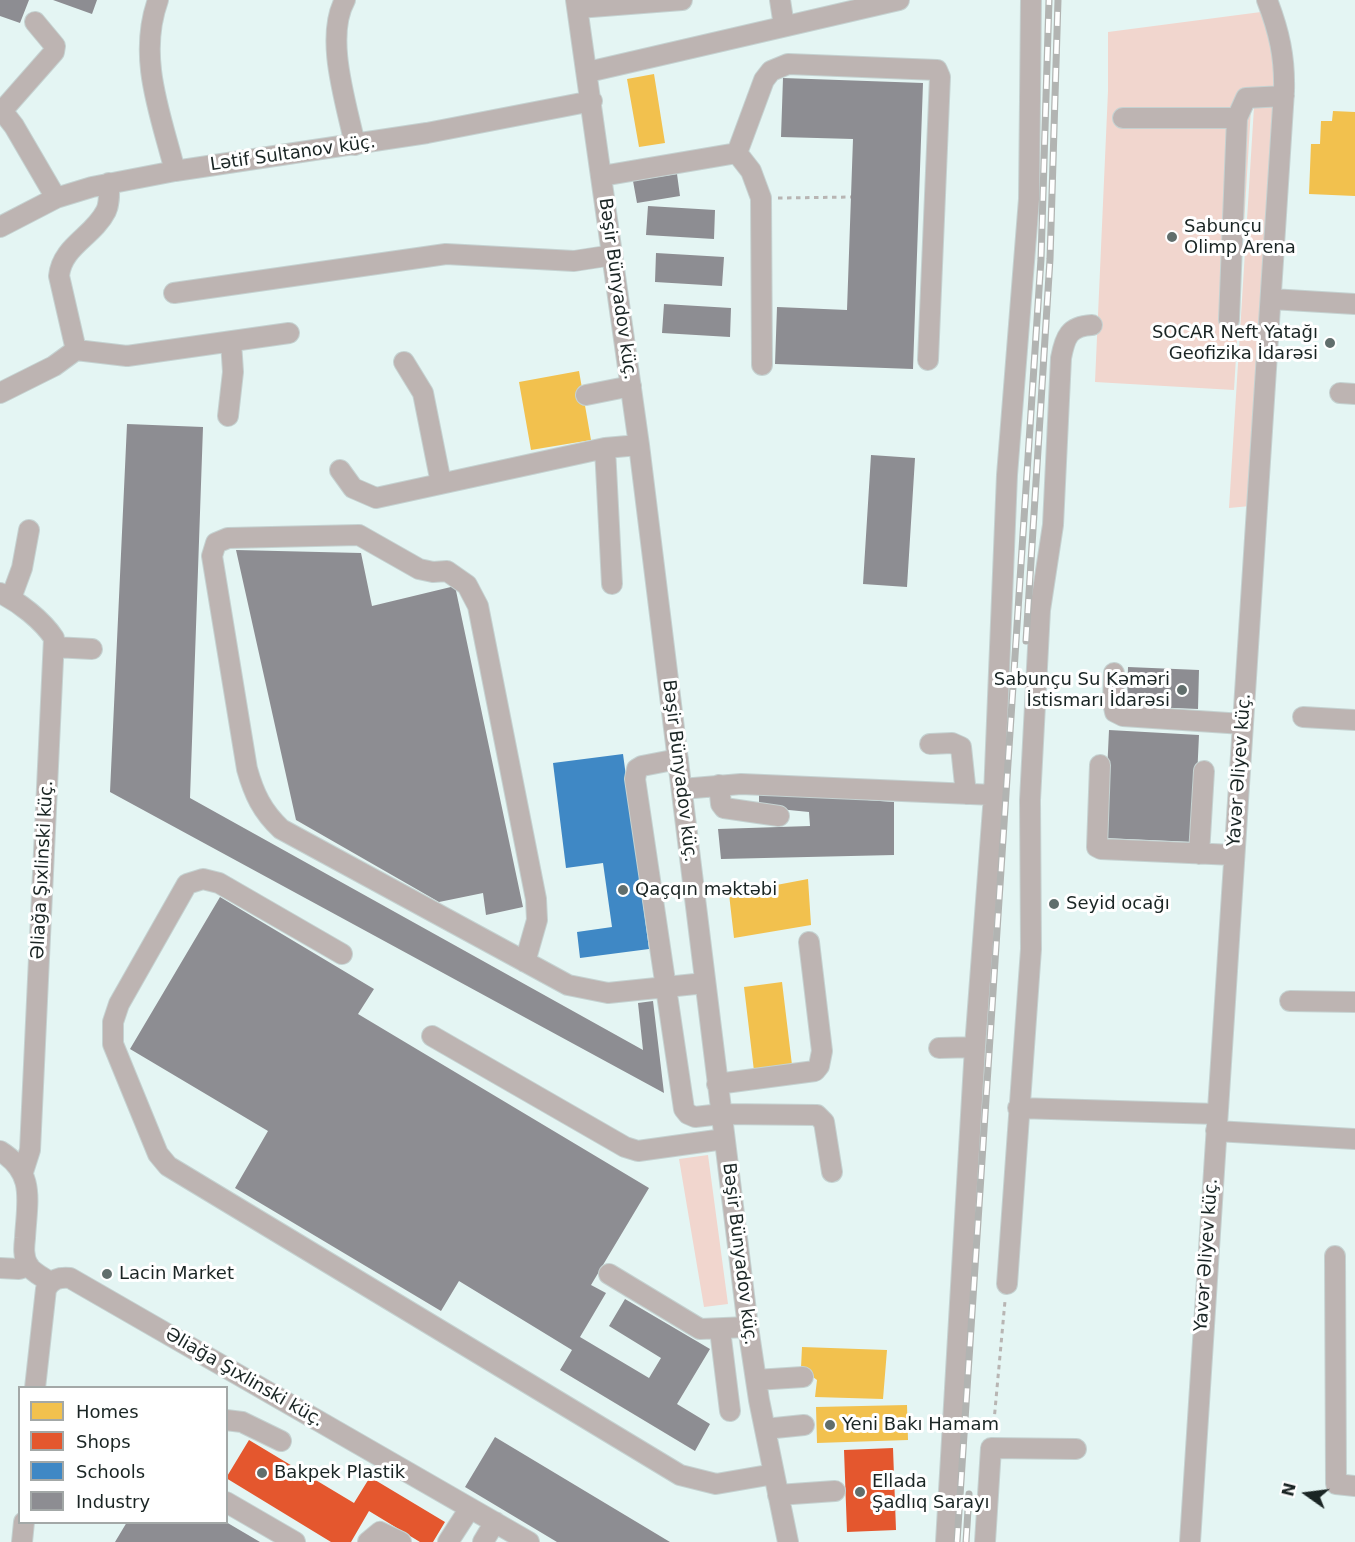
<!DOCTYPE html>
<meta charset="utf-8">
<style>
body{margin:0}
#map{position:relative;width:1355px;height:1542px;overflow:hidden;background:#e4f5f3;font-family:"DejaVu Sans",sans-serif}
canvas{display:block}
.legend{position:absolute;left:18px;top:1386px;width:210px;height:138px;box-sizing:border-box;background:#fff;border:2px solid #a3a8a7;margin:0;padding:8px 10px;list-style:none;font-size:18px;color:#1a2524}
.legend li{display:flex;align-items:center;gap:12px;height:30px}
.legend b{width:30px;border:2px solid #a3a8a7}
.north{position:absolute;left:1277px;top:1464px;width:60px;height:60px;-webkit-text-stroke:4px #fff;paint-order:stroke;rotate:284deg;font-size:16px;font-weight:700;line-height:24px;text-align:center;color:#1a2524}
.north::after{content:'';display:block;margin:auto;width:21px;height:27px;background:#1a2524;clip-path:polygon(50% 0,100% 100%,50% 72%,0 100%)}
</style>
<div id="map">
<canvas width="1355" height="1542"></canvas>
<ul class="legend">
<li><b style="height:16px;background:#f2c14e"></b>Homes</li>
<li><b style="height:16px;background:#e4572e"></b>Shops</li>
<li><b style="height:16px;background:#3f88c5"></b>Schools</li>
<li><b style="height:16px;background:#8d8d92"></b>Industry</li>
</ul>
<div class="north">N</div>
</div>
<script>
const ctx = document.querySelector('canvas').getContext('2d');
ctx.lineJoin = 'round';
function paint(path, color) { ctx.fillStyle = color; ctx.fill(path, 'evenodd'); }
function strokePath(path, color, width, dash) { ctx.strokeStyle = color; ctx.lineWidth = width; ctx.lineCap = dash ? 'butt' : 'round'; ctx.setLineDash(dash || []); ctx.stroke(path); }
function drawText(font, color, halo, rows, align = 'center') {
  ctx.font = font + ' "DejaVu Sans",sans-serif'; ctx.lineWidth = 6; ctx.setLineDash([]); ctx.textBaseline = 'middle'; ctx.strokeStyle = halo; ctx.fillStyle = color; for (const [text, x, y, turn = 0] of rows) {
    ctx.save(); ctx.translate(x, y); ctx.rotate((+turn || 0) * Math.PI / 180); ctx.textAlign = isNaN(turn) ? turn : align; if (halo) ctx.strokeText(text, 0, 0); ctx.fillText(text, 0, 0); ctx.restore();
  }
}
paint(new Path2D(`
 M1261,12L1272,44L1277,80L1250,506L1229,508L1255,91L1252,92L1234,390L1095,382L1108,91V32Z
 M708,1155L728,1304L704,1307L679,1159Z`), '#f1d6ce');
paint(new Path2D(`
 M654,74L665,143L639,147L627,79Z
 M1333,111L1355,112V196L1309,194L1311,144H1320L1321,121H1332Z
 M579,371L591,440L531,450L519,382Z
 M808,879L811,925L734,938L729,894Z
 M782,982L792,1065L754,1071L744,987Z
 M802,1347L887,1350L883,1399L815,1397L817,1380L801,1368Z
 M907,1405L908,1440L817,1443L816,1407Z`), '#f2c14e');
paint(new Path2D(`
 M249,1440L354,1503L370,1477L445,1522L433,1542H420L369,1511L351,1542H331L226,1478Z
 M893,1448L896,1530L847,1532L844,1450Z`), '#e4572e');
paint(new Path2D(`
 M623,754L649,949L580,958L577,932L612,927L603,863L566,868L553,763Z`), '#3f88c5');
paint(new Path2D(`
 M0,0H29L20,23L0,16Z
 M53,0H97L92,14Z
 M783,78L923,83L913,369L775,364L777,307L847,310L853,139L781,137Z
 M677,174L680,196L637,203L633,181Z
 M648,206L715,210L714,239L646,235Z
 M656,253L724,257L722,286L655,282Z
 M664,304L731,308L730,337L662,333Z
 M127,424L203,427L190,798L643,1050L638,1003L653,1001L664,1093L110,792Z
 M871,455L915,458L907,587L863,584Z
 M236,550L361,553L372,606L455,586L523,907L486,915L483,893L439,902L296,820Z
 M1128,667L1199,670L1198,709L1127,706Z
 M1109,730L1199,735L1194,842L1104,838Z
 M759,792L894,802V855L721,859L718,829L810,826L809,812L759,807Z
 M220,897L374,989L358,1014L649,1188L591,1285L606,1293L580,1337L649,1378L661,1358L609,1326L625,1299L710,1349L677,1404L710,1424L695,1451L560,1370L572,1350L459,1281L441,1311L235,1188L268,1131L130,1049Z
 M495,1437L670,1542H557L465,1487Z
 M127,1522H226L260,1542H115Z`), '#8d8d92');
const minor = new Path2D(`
 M158,0C137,58 161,115 175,171
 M345,0C324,38 347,105 355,145
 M576,0L639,445L748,1327L759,1400L788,1542
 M780,0L784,26
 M578,8L682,0
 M588,72L899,0
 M0,108L14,126L56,198
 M2,111L54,52L55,46L35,22
 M1123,118H1237
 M737,153L764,80L771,71L788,64L937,70L940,77L928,360
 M602,176L737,153L751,171L761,198L762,365
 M109,183C109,192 110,203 106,211C93,237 62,246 59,276L76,350L127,356L289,333
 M0,227L56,198L92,187L175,171L427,133L592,101
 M174,293L446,254L574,261L613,255
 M1271,299L1355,304
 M1229,320L1237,118L1246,98L1284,96
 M404,362L423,393L441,483
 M0,393L54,366L76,350
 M1340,393L1355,394
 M586,395L631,386
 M228,416L233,372L231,342
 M605,448L612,584
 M340,470L353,488L376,498L605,448L639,445
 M0,593C19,602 42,620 54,638L30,1150L23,1172
 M11,598L22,568L29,530
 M54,647L92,649
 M1114,673L1113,702L1115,712L1123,716L1243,724
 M1303,717L1355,720
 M930,744L952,743L961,747L966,794
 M678,759L642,766L637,769L635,779L684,1109L688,1114L695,1117L721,1114L817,1115L824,1122L832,1172
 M1100,765L1097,847L1101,849L1234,855
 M719,785L721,804L724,808L779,816
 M682,789L741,784L994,795
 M1199,854L1204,771
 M342,954L219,883L203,879L187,884L119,1004L113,1022V1044L158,1154L168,1166L680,1475L716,1484L774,1474
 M525,962L537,920L536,899L478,606L467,585L447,571L433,572L419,569L359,535L228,538L216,543L212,556L247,769C254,794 262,811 281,829L568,985L608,993L705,983
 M1290,1001L1355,1002
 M432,1036L625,1147L638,1151L724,1139
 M939,1048L975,1047
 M717,1084L815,1071L819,1066L822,1051L809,942
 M1018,1108L1217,1114
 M1216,1131L1355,1139
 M0,1151C36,1173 27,1201 25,1238C24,1247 23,1256 28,1265C33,1273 43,1277 50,1282
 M1335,1256L1336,1484L1355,1486
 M0,1268L19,1269L29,1266
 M609,1274L700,1329L748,1327
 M1007,1284L1031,949L1030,800L1040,610L1053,525L1061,358C1065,337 1069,326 1092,325
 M720,1330L730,1411
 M756,1380L803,1377
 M35,1388L46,1289C52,1279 59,1277 70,1278L529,1542
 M226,1420L242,1422L281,1441
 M765,1429L804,1425
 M778,1495L835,1491
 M226,1502L295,1542
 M22,1542L24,1522
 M368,1542L380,1532L401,1542
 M448,1542L470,1508
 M483,1542L495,1522
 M946,1542L975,1047L994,795L1007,475L1029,199L1031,0
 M985,1542L991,1448L1076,1449
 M1190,1542L1284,91C1285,57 1279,31 1267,0`);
strokePath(minor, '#c5d2d1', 22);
strokePath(new Path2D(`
 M778,198L851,197
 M993,1432L1005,1301`), '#b8b5b3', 3, [4.5, 4.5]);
strokePath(minor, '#bdb4b2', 20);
const rail = new Path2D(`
 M1026,641L1050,259L1058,0
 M957,1542L1041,259L1049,0
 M966,1542L969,1494`);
strokePath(rail, '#b2b4b2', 7);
strokePath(rail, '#fff', 4.5, [14]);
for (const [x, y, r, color] of [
 [1172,237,6,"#616e6c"],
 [1330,343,6,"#616e6c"],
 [1182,690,6,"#616e6c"],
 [623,890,6,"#616e6c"],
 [1054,904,6,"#616e6c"],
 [107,1274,6,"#616e6c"],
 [830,1425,6,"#616e6c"],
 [262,1473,6,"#616e6c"],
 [860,1492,6,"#616e6c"]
]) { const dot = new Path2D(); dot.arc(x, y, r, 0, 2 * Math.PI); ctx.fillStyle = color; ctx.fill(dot); strokePath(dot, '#fff', 2); }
drawText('18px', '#1a2524', '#fff', [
 ["Lətif Sultanov küç.",293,154,-8],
 ["Bəşir Bünyadov küç.",617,289,82],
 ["Yavər Əliyev küç.",1240,770,-86],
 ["Bəşir Bünyadov küç.",679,771,83],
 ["Əliağa Şıxlinski küç.",43,870,-87],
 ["Bəşir Bünyadov küç.",739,1254,83],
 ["Yavər Əliyev küç.",1207,1255,-86],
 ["Əliağa Şıxlinski küç.",244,1378,30]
]);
drawText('18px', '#1a2524', '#fff', [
 ["Sabunçu",1184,227],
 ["Olimp Arena",1184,248],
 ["SOCAR Neft Yatağı",1318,333,"right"],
 ["Geofizika İdarəsi",1318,354,"right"],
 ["Sabunçu Su Kəməri",1170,680,"right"],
 ["İstismarı İdarəsi",1170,701,"right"],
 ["Qaçqın məktəbi",635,890],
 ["Seyid ocağı",1066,904],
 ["Lacin Market",119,1274],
 ["Yeni Bakı Hamam",842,1425],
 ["Bakpek Plastik",274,1473],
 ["Ellada",872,1482],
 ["Şadlıq Sarayı",872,1503]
], 'left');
</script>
